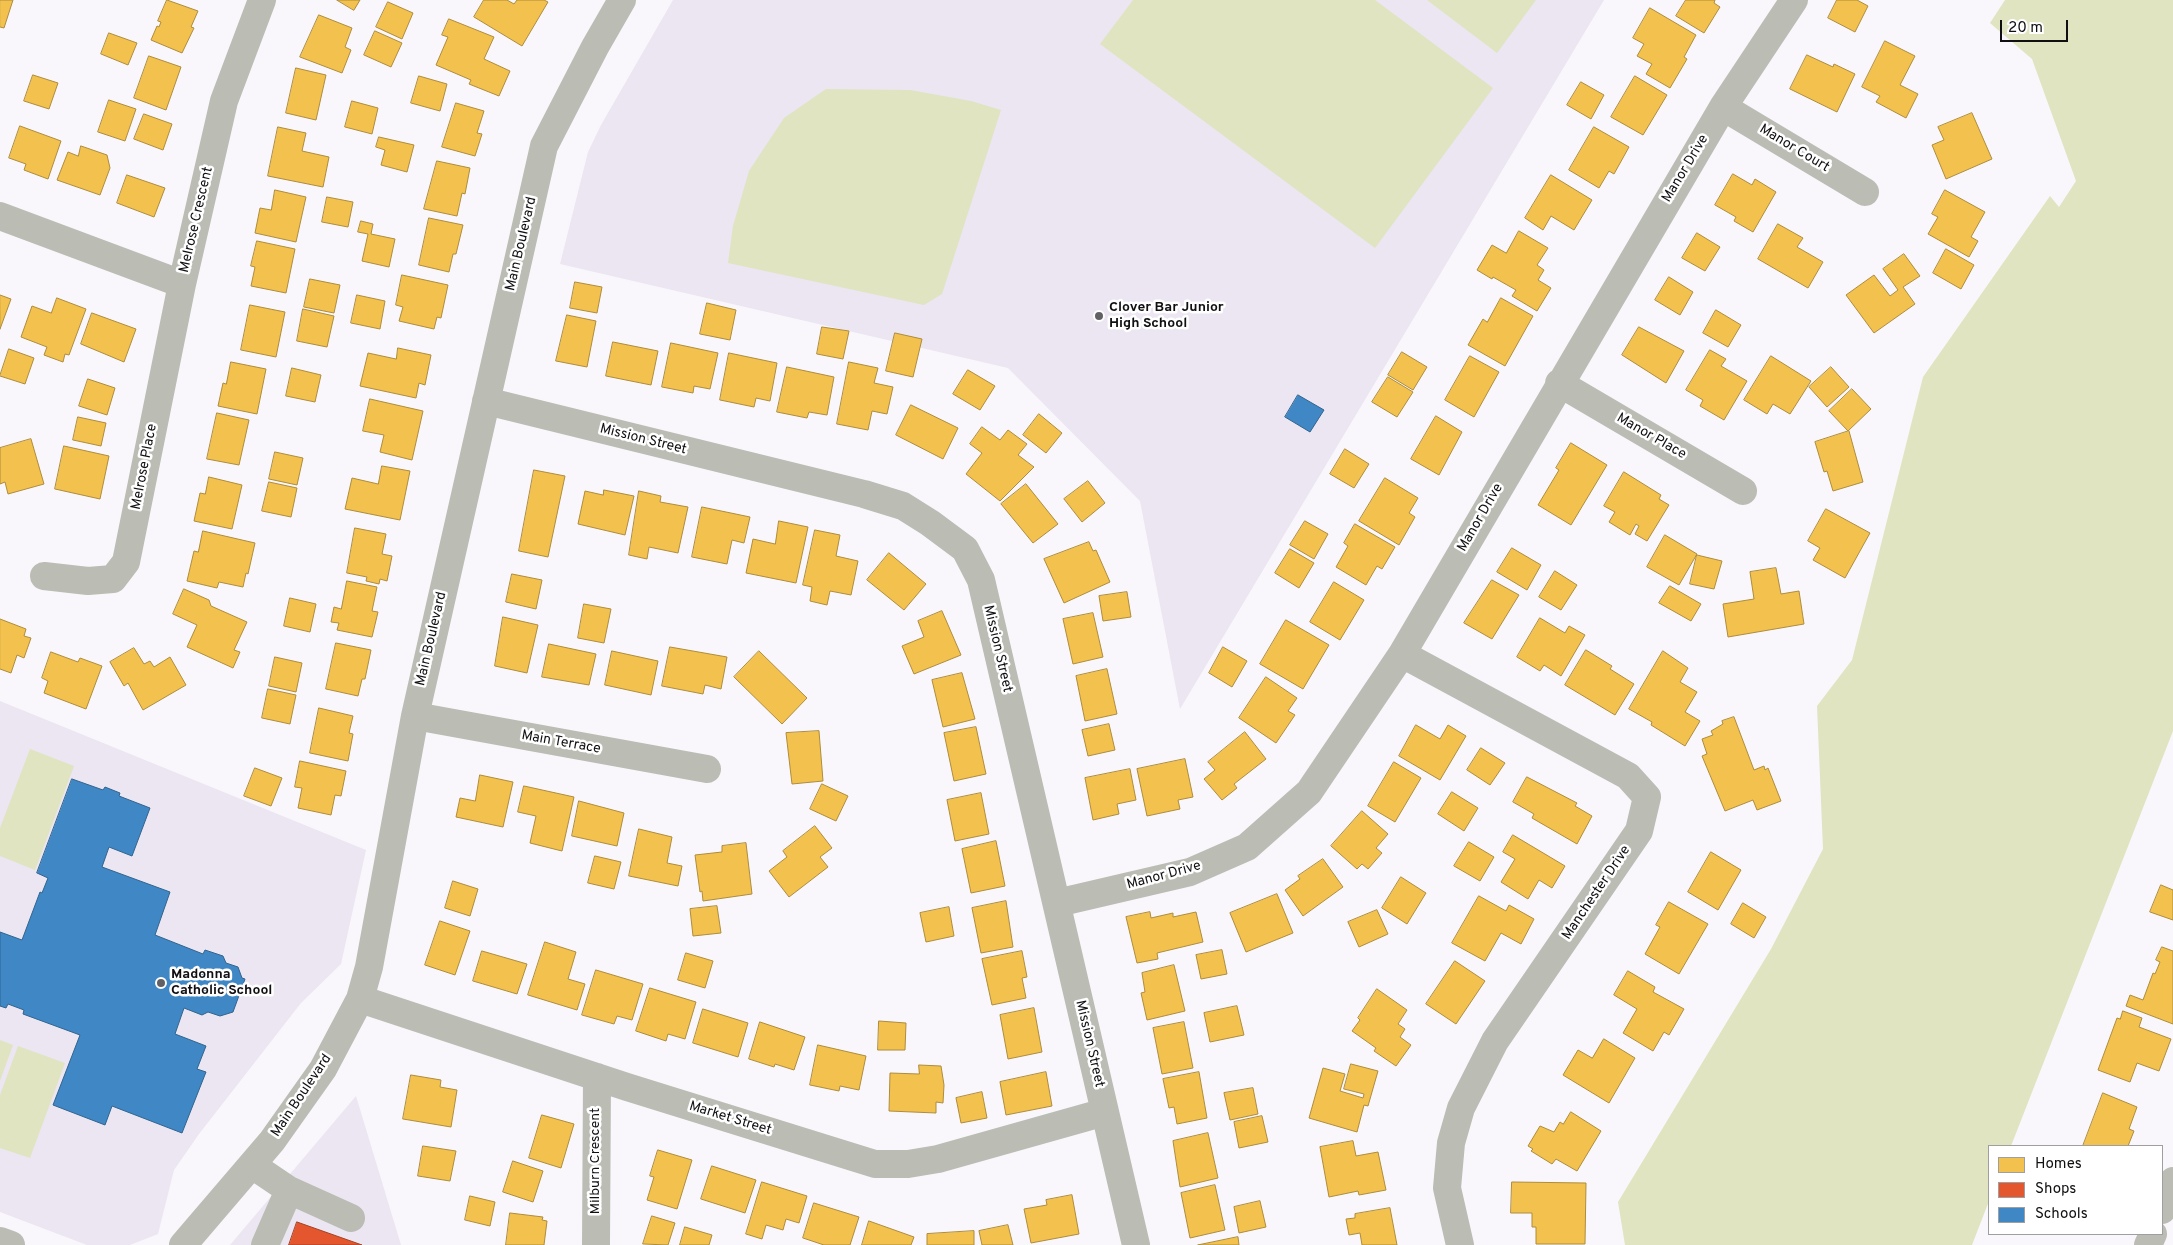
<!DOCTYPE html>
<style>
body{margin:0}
#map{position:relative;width:2173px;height:1245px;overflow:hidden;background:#f9f7fc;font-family:Overpass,sans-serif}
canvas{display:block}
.legend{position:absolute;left:1988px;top:1145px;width:175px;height:90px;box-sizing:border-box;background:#fff;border:1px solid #9f9fa0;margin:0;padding:6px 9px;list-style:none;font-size:15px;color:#100f12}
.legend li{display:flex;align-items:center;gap:10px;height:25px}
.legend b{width:25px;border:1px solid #9f9fa0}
.scale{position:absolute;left:2000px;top:20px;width:68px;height:22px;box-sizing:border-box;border:2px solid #100f12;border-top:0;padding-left:6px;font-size:15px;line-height:18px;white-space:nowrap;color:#100f12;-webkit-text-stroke:4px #fff;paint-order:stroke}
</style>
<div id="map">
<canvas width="2173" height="1245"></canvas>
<ul class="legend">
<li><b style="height:14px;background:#f2c14e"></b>Homes</li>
<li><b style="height:14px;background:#e4572e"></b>Shops</li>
<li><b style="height:14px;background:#3f88c5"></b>Schools</li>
</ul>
<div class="scale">20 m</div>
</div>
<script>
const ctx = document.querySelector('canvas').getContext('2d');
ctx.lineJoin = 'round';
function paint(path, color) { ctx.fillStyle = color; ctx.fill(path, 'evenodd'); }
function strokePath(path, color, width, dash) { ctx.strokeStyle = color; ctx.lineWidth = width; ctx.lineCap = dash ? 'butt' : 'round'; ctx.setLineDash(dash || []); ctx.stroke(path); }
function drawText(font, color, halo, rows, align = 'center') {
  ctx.font = font + ' Overpass,sans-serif'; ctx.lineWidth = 5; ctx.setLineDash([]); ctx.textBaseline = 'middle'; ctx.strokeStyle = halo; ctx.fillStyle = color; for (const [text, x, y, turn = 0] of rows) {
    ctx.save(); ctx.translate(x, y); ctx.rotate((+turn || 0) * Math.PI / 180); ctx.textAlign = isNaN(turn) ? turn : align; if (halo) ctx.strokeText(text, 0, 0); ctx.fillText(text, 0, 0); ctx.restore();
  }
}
paint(new Path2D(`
 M673,0H1604L1180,709L1140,501L1008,368L560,264L588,152L601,125Z
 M0,701L366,850L341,964L301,1003L199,1134L174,1170L158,1234L130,1245H87L0,1212Z
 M356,1096L401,1245H230Z`), '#ebe6f1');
paint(new Path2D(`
 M1133,0H1375L1493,88L1375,248L1100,44Z
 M1427,0H1536L1497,53Z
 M2005,0H2173V731L2011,1146H1989V1201L1972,1245H1625L1618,1202L1771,949L1823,849L1817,706L1852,660L1923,377L2050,196L2059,207L2076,181L2032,59L1990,23Z
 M826,89L910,90L971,101L1001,110L942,294L924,305L728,263L733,226L749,171L784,118Z
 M30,749L74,766L35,870L0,856V828Z
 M0,1040L13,1045L0,1081Z
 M18,1046L65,1063L30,1158L0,1148V1095Z`), '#e0e4c1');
const homes = new Path2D(`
 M0,0H13L4,28L0,27Z
 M167,0L198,11L191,27L194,28L182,53L151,40L157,26L159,27L161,22L158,21Z
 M337,0H360L354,10Z
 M484,0H507L514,4L517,0H544L548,2L522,46L474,17Z
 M1686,0H1715L1714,3L1720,7L1704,33L1676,16Z
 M1837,0H1857L1868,6L1855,32L1828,18Z
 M388,2L413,13L402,39L376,27Z
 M1650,8L1696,35L1684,57L1687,59L1670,88L1646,74L1652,64L1637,56L1644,44L1633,38Z
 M319,15L352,28L345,47L351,50L342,73L300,57Z
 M449,19L494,37L484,59L510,71L499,96L469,84L471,80L436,65L448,37L442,35Z
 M375,31L402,43L391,67L364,55Z
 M109,33L137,43L128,65L101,54Z
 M1885,41L1915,56L1900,85L1918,94L1906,118L1876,102L1880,96L1862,87Z
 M1807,55L1833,67L1834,64L1855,74L1837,112L1790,89Z
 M149,56L181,67L166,110L134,98Z
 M296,68L326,75L316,120L286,113Z
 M33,75L58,83L49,109L24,101Z
 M419,76L447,84L440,111L411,103Z
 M1635,76L1667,95L1643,135L1611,117Z
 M1581,82L1604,95L1591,119L1567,105Z
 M109,100L136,109L125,141L98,132Z
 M352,101L378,108L372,134L345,127Z
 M456,103L484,111L477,133L482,134L475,156L442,147Z
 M1972,113L1992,159L1946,179L1932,145L1944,140L1938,127Z
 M144,114L172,124L163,150L134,139Z
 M20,126L61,141L48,179L24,170L26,164L9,158Z
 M278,127L306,133L302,151L329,157L323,187L268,176Z
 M1594,127L1629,147L1614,174L1609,171L1599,188L1569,170Z
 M379,137L414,145L407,172L381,165L385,150L376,147Z
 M81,146L107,155L110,168L100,195L57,180L68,152L78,156Z
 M437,161L470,168L465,194L462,193L457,216L424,209Z
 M1733,174L1752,185L1755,179L1776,192L1753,232L1734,221L1736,217L1715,205Z
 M127,175L165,188L154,217L117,203Z
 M1551,175L1592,200L1574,230L1551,216L1543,230L1525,218Z
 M275,190L306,197L296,242L255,233L260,208L271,210Z
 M1945,190L1985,212L1971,237L1978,241L1969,257L1928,234L1938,217L1932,214Z
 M327,197L353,202L348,227L322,222Z
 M429,218L463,225L456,254H453L449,272L419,265Z
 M361,221L373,224L371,234L395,239L389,267L362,261L368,234L358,232Z
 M1778,224L1803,238L1797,247L1823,262L1808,288L1758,259Z
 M1519,231L1548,248L1537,265L1544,270L1538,280L1551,288L1537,311L1512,296L1516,290L1493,277L1492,279L1477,270L1492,245L1506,253Z
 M1697,233L1720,247L1705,271L1682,258Z
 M257,241L295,249L286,293L251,286L255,267L251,266Z
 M1946,249L1974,265L1961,289L1933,273Z
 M1904,254L1920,276L1903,287L1915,304L1874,333L1846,295L1874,275L1890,296L1898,290L1883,269Z
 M402,275L448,285L441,318L437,317L434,329L399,321L403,307L396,305Z
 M1669,277L1693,292L1680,315L1655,300Z
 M310,279L340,285L334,313L304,307Z
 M575,282L602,287L597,313L570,308Z
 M0,295L11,299L0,329Z
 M357,295L385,301L380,329L351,323Z
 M57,298L86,309L69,355L65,354L63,362L44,355L47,347L21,337L32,306L51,313Z
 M1501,298L1533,316L1505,366L1468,345L1483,319L1487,322Z
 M707,303L736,310L730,340L700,334Z
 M250,305L285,312L276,357L241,350Z
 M303,309L334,316L327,347L297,341Z
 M1716,310L1741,325L1728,347L1703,333Z
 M92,313L136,329L124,362L81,344Z
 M567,315L596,321L587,367L556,361Z
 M822,327L849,331L843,359L817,354Z
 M1639,327L1684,351L1666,383L1622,355Z
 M895,333L922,339L913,377L886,371Z
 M613,342L658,351L651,385L606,376Z
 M671,343L718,353L710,389L694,386L693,393L662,387Z
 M398,348L431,355L425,385L419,383L416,398L360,386L368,353L396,359Z
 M9,349L34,358L25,384L0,376Z
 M1710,350L1726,359L1721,366L1747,381L1724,420L1700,406L1703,400L1686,390Z
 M1402,352L1427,367L1413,390L1388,375Z
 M729,353L777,363L770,401L756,398L754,407L720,400Z
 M1470,356L1499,372L1474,417L1445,400Z
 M1771,356L1811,381L1790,414L1773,404L1767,414L1744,400Z
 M231,362L266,369L257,414L218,406L223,383L226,384Z
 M849,362L878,368L874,383L893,387L887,414L872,411L868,430L837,424Z
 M787,367L834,377L827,415L809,412L807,418L777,412Z
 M1831,367L1849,387L1827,407L1809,387Z
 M292,368L321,375L315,402L286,396Z
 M968,370L995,386L980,410L953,394Z
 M1388,377L1413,392L1397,417L1372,402Z
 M88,379L115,388L107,415L79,406Z
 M1852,389L1871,409L1848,431L1829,411Z
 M370,399L423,411L412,460L380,452L384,435L363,431Z
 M911,405L958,428L943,459L896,435Z
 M217,413L249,420L239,465L207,459Z
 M1039,414L1062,433L1046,453L1023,435Z
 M1436,416L1462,432L1439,475L1411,459Z
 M78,417L106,423L101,446L73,440Z
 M982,427L1000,440L1008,430L1027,444L1018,455L1034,467L1000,501L966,474L982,453L970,444Z
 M1849,431L1863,482L1833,491L1827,471L1824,472L1815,442Z
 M31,439L44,484L8,494L5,482L0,484V448Z
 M1571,443L1607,465L1571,525L1538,505L1559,470L1556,468Z
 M64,446L109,456L100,499L55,489Z
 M1345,449L1369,464L1354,488L1330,474Z
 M275,452L303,458L297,485L269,479Z
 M382,466L410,471L400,520L345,509L352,478L378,484Z
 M534,470L565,476L548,557L519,551Z
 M1624,472L1661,495L1659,499L1669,505L1647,541L1635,534L1639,526L1636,524L1630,535L1609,522L1615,512L1604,506Z
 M209,477L242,485L232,529L194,521L200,493L205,494Z
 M1385,478L1418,498L1409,513L1415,517L1399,545L1359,521Z
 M1088,481L1105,503L1082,522L1064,499Z
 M269,482L297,488L291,517L262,511Z
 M1026,484L1058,524L1033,543L1001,504Z
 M604,490L634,496L625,535L578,524L585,491L603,495Z
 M639,491L661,496L660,502L688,507L678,553L649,547L647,559L629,555Z
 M702,507L750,517L744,543L732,540L727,564L692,557Z
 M1826,509L1870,533L1845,578L1813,560L1820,548L1808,541Z
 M779,521L808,527L796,583L746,573L753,539L775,544Z
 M1305,521L1328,534L1314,559L1290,545Z
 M1355,524L1395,547L1382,569L1377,566L1366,585L1336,567L1348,546L1344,543Z
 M355,528L386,534L382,554L392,556L387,581L380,579L379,584L366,581L367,577L347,573Z
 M815,530L840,535L836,556L858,561L851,595L830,591L827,605L810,601L812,587L803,585Z
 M203,531L255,543L248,574L246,573L243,587L219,582L217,588L187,581L194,551L198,552Z
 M1665,535L1697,554L1679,585L1647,567Z
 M1089,542L1093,551L1096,550L1110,582L1064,603L1044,559Z
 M1512,548L1541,565L1527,590L1497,572Z
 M1290,549L1314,563L1299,588L1275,573Z
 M889,553L926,584L904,610L867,580Z
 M1697,555L1722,561L1714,589L1690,584Z
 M1776,568L1781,594L1799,591L1804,624L1728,637L1723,604L1754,599L1750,572Z
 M1555,571L1577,585L1561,610L1539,597Z
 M512,574L542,580L536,609L506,602Z
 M1492,580L1519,595L1492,639L1464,623Z
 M347,581L377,587L372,611L378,612L372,637L337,630L339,623L331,622L334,607L341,609Z
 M1334,582L1364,600L1340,640L1310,622Z
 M1670,586L1701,604L1691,621L1659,603Z
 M184,589L209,600L211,606L247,622L234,650L240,652L233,668L187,647L197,625L173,614Z
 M1127,592L1131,617L1103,621L1099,596Z
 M290,598L316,604L310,632L284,626Z
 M584,604L611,609L604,643L578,638Z
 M942,611L961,655L914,674L902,646L924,637L918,621Z
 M1093,613L1103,657L1073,664L1063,619Z
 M503,617L538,625L527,673L495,666Z
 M1540,618L1565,633L1569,626L1585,635L1561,676L1544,665L1540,671L1517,657Z
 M0,619L26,629L24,636L31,638L24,658L17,655L11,673L0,669Z
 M1286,620L1329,645L1303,689L1260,664Z
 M336,643L371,650L365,679H362L358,696L326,689Z
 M549,644L596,654L589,685L542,677Z
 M670,647L727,657L721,689L705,685L703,694L662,686Z
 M1223,647L1247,661L1232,687L1209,673Z
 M134,648L144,664L150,661L154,667L170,657L186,685L143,710L128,683L124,686L110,662Z
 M1586,650L1612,666L1610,669L1634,684L1615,715L1565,685Z
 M612,651L658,661L651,695L605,685Z
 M759,651L807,698L782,724L734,677Z
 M1663,651L1688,668L1680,682L1697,692L1685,712L1700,721L1685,746L1651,725L1652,722L1629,709Z
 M51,652L78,662L80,658L102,666L86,709L44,693L48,681L42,678Z
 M275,657L302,663L296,692L269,686Z
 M1107,669L1117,714L1085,721L1076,676Z
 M962,673L975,719L943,727L932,680Z
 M1266,677L1297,698L1288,711L1295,715L1276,743L1239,718Z
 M268,689L296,695L290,724L262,718Z
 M319,708L353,716L349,733L353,734L348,761L310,753Z
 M1734,717L1754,770L1764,766L1765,770L1768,768L1781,801L1757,810L1753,800L1725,811L1702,756L1707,754L1702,739L1713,735L1711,731L1723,724L1722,721Z
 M1109,724L1115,750L1088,756L1082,730Z
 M1416,725L1440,739L1448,725L1466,736L1440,780L1399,756Z
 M976,727L986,774L954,781L944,733Z
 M819,731L823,781L792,784L786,733Z
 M1245,732L1266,759L1234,784L1237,788L1222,800L1204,779L1215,770L1208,762Z
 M1481,748L1505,763L1490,785L1467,770Z
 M1185,759L1193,797L1178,800L1180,809L1147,816L1137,769Z
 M300,761L346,771L341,796L335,795L331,815L298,808L302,788L295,787Z
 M1394,762L1421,778L1395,822L1368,806Z
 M255,768L282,778L271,806L244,796Z
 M1130,769L1136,800L1117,804L1119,814L1093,820L1085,778Z
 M480,775L513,782L503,827L456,817L460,798L475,801Z
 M1527,777L1577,803L1575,806L1592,816L1577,844L1532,818L1534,814L1513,802Z
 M822,784L848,796L836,821L810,809Z
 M524,786L574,797L562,851L530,843L536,816L518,812Z
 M1452,792L1478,808L1464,831L1438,814Z
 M981,793L989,834L955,841L947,800Z
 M579,801L624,813L617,846L572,836Z
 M1362,811L1388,834L1376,848L1382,853L1368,869L1362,864L1357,869L1331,846Z
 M815,826L832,848L820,857L828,867L789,897L769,871L787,857L783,851Z
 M639,829L672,837L667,863L682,866L678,886L629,876Z
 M1513,835L1565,866L1552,888L1539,880L1528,899L1501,882L1515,859L1503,852Z
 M996,841L1005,886L971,893L962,849Z
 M1469,842L1494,857L1480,881L1454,866Z
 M746,843L752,894L703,901L702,891L700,892L695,855L722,852V846Z
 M1711,852L1741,870L1718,910L1688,892Z
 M595,856L621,862L614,889L588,883Z
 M1323,859L1343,887L1303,916L1285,890L1300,879L1298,876Z
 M1401,877L1426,893L1407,924L1382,908Z
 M453,881L478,889L470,916L445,908Z
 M2161,885L2173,890V920L2150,912Z
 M1277,894L1293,933L1246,952L1230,913Z
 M1479,896L1506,911L1509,905L1534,919L1521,944L1501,933L1485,961L1452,943Z
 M1006,901L1013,947L981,953L972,908Z
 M1669,902L1708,924L1679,974L1645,954L1660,927L1656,925Z
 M1743,903L1766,917L1754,938L1731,924Z
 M717,906L721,933L693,936L690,909Z
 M949,907L954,936L926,942L920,913Z
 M1377,910L1388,934L1359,947L1348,922Z
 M1150,912L1151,918L1173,913V917L1196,912L1203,942L1157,953L1158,959L1137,963L1126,917Z
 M440,921L470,931L455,975L425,965Z
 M545,942L576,952L568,979L585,984L577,1010L528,995Z
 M2162,947L2173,951V1024L2126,1006L2130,995L2143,1000L2153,973L2155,974L2160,962L2156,960Z
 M1222,950L1227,974L1201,979L1196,955Z
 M482,951L527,964L517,994L473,981Z
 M1022,951L1027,977L1022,978L1026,998L992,1005L982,959Z
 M686,953L713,961L705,988L678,980Z
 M1455,961L1485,981L1456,1024L1426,1004Z
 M1174,965L1185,1011L1147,1020L1141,993L1145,992L1142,973Z
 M596,970L643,984L632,1020L617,1016L614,1024L582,1015Z
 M1628,971L1655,987L1653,992L1684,1009L1669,1035L1664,1032L1653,1051L1623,1033L1637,1009L1614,995Z
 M650,988L696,1002L685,1039L668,1034L666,1041L636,1031Z
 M1377,989L1407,1010L1398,1024L1405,1029L1400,1037L1411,1045L1396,1066L1374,1051L1376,1048L1352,1031L1360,1020L1358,1018Z
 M1237,1006L1244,1035L1210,1042L1204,1013Z
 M1034,1008L1042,1052L1008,1059L1000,1015Z
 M703,1009L748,1023L738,1057L693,1043Z
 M2123,1011L2142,1018L2139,1027L2171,1039L2159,1071L2137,1063L2130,1082L2098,1070L2117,1018L2120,1019Z
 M879,1021L906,1023L905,1050H878Z
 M760,1022L805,1037L794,1070L775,1064L774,1067L749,1059Z
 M1184,1022L1193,1068L1162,1074L1153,1028Z
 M1604,1039L1635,1058L1609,1103L1563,1075L1578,1050L1592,1058Z
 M818,1045L866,1056L859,1090L840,1086L839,1091L810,1085Z
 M1351,1064L1378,1071L1368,1106L1364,1105L1357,1132L1309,1118L1323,1068L1345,1074L1340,1091L1363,1098L1364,1094L1344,1089Z
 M919,1065L941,1066L944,1085L943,1103L936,1102V1113L889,1111L890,1073L919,1074Z
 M1046,1072L1052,1106L1006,1115L1000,1082Z
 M1199,1072L1207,1118L1177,1124L1174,1107L1169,1108L1163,1079Z
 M411,1075L441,1080L440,1087L457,1090L451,1127L403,1119Z
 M1253,1088L1258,1114L1230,1120L1224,1093Z
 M982,1092L987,1118L961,1123L956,1098Z
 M2103,1093L2137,1107L2129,1129L2134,1131L2128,1146H2083Z
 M1571,1112L1601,1131L1577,1171L1556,1159L1552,1164L1531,1151L1533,1149L1528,1146L1540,1126L1554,1132L1560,1122L1563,1124Z
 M542,1115L574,1124L561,1168L529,1158Z
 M1262,1116L1268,1142L1239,1148L1234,1122Z
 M1208,1133L1218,1178L1180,1187L1173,1141Z
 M1353,1141L1356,1156L1378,1152L1386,1190L1359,1195L1358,1191L1329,1197L1320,1147Z
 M423,1146L456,1151L450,1181L418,1176Z
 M658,1150L692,1160L677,1209L647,1200L654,1177L650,1176Z
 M513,1161L543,1171L533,1202L503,1192Z
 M712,1166L756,1180L745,1213L701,1199Z
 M762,1182L807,1196L799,1223L786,1219L783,1230L766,1225L762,1239L746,1234Z
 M1512,1182L1586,1183L1585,1244H1536V1227H1532V1213H1511Z
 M1215,1185L1225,1230L1190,1238L1181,1193Z
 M1072,1195L1079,1234L1031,1243L1024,1209L1047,1205L1046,1200Z
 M470,1196L495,1202L490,1226L465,1220Z
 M1260,1201L1266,1227L1239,1233L1234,1207Z
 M814,1203L859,1217L850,1245H824L803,1238Z
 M1390,1208L1397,1245H1362L1360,1233L1349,1235L1346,1219L1355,1218V1214Z
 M510,1213L543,1217L542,1220L547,1221L544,1245H506Z
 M652,1216L675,1223L668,1245L643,1244Z
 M869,1221L914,1237L911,1245H862Z
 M1008,1225L1013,1245H982L979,1231Z
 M685,1227L712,1235L709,1245H680Z
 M974,1231V1245H927V1234Z
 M1238,1237L1239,1245H1198Z`);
paint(homes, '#f2c14e');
strokePath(homes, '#ae8c3c', 1);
const shops = new Path2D(`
 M297,1222L362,1245H289Z`);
paint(shops, '#e4572e');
strokePath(shops, '#a44126', 1);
const schools = new Path2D(`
 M1298,395L1324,410L1310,432L1285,417Z
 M72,779L103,790L105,787L120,793L119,796L150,808L132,856L109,847L102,867L170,892L155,935L203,954L205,950L223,956L226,963L238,967L242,978L245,979L233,1012L220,1016L208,1012L202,1015L184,1008L175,1034L206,1046L197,1069L206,1072L182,1133L112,1106L105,1125L53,1105L80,1035L23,1014L24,1010L8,1004L6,1008L0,1006V932L22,940L40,892L42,893L48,878L37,873Z`);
paint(schools, '#3f88c5');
strokePath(schools, '#31648f', 1);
strokePath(new Path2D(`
 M1723,107L1865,192
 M0,216L182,284
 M1559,383L1743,491
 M486,401L864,494L903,506L930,523L965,549L981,580L1136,1245
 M44,576L88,581L113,579L126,562L182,284L224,101L262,0
 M1402,654L1628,776L1647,797L1639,831L1495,1041L1461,1108L1451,1143L1447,1188L1460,1245
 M415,716L707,769
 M1057,903L1190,872L1247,847L1309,792L1402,654L1723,107L1794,0
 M360,999L627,1087L875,1164H908L938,1159L1105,1112
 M252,1165L289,1190L265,1245
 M289,1190L351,1218
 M2162,1210L2173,1181
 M0,1241L11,1245
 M183,1245L272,1141L323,1069L360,999L369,967L415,716L544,146L595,47L622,0
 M596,1245L597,1077
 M2148,1245L2153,1234`), '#bbbcb3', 28);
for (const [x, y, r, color] of [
 [1099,316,5,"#626064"],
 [161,983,5,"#626064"]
]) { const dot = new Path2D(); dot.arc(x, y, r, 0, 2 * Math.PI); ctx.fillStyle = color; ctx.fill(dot); strokePath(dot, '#fff', 2); }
drawText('14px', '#100f12', '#fff', [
 ["Manor Court",1794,149,31],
 ["Manor Drive",1686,169,-59],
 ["Melrose Crescent",197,220,-77],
 ["Main Boulevard",522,244,-77],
 ["Manor Place",1651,437,30],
 ["Mission Street",643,440,14],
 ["Melrose Place",145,467,-79],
 ["Manor Drive",1481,518,-60],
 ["Main Boulevard",432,639,-77],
 ["Mission Street",997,649,77],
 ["Main Terrace",561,743,10],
 ["Manor Drive",1164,876,-15],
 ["Manchester Drive",1597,893,-56],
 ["Mission Street",1089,1044,77],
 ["Main Boulevard",302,1096,-56],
 ["Market Street",730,1119,17],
 ["Milburn Crescent",596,1161,-90]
]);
drawText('bold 14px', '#100f12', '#fff', [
 ["Clover Bar Junior",1109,308],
 ["High School",1109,324],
 ["Madonna",171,975],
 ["Catholic School",171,991]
], 'left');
</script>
